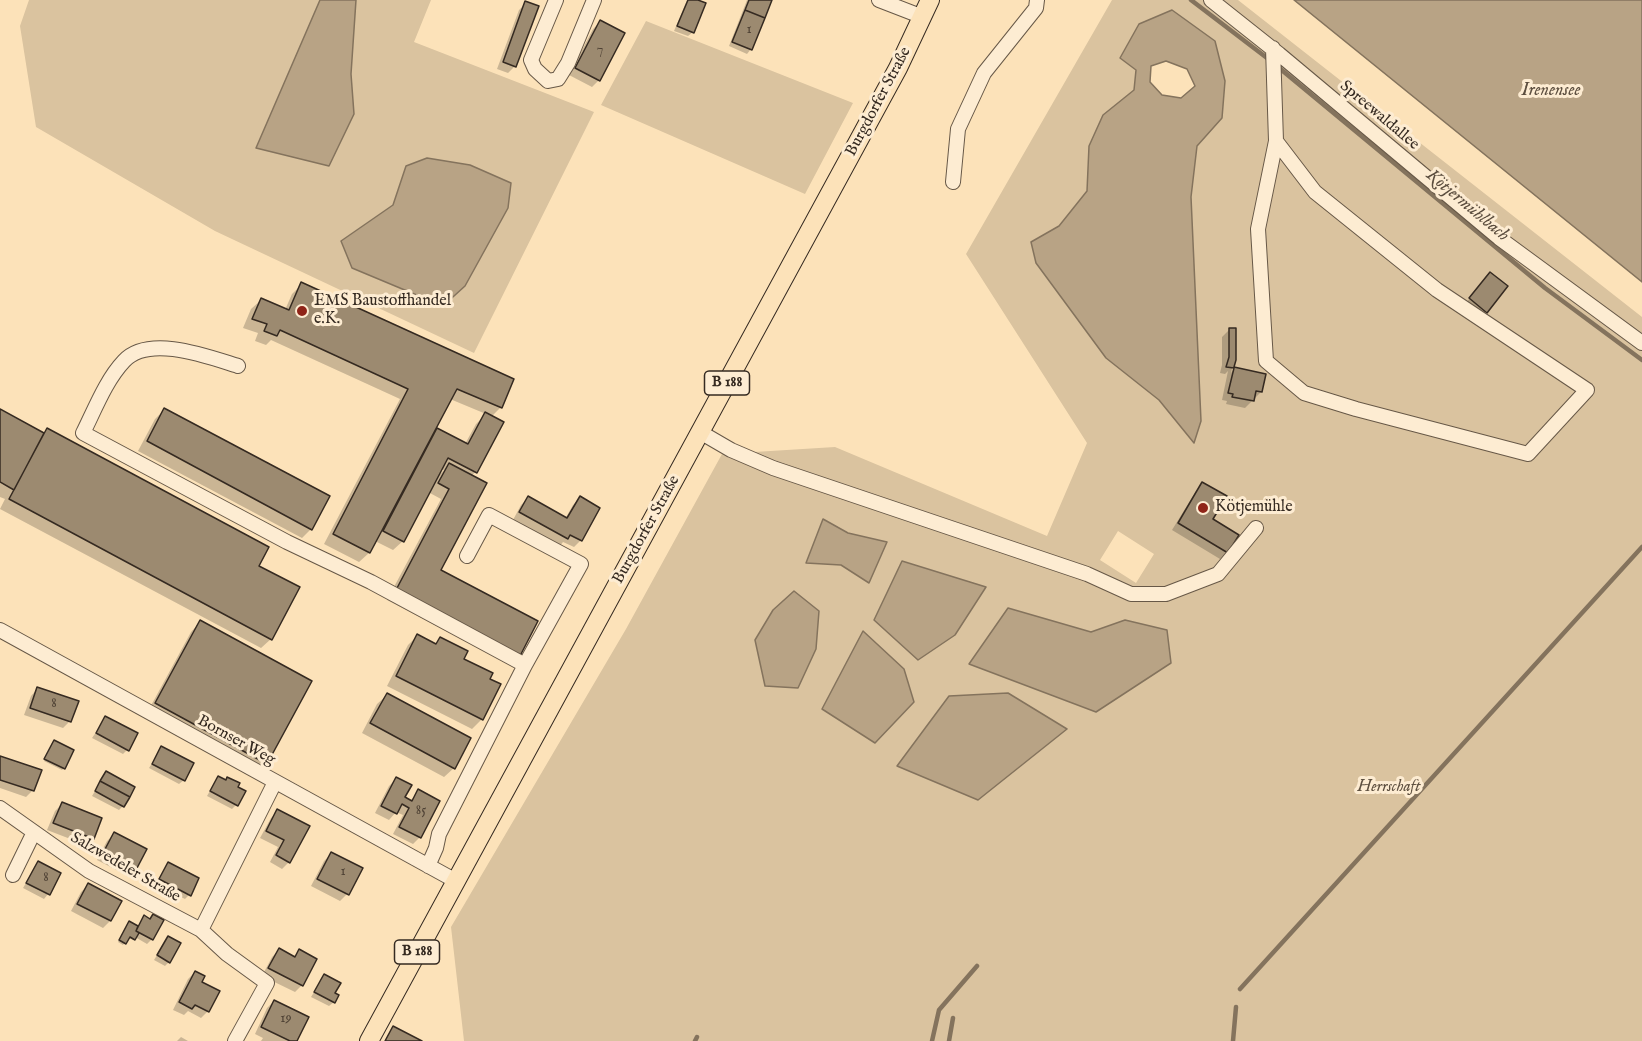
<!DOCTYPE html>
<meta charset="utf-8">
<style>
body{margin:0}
canvas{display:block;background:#fce2b9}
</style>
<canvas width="1642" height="1041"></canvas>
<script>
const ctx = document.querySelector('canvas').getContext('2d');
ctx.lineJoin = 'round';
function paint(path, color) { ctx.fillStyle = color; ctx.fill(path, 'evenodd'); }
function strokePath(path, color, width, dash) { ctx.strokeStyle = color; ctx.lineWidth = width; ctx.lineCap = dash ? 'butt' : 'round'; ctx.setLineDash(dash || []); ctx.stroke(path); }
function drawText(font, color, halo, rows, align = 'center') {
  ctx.font = font + ' "IM FELL English",serif'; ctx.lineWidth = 6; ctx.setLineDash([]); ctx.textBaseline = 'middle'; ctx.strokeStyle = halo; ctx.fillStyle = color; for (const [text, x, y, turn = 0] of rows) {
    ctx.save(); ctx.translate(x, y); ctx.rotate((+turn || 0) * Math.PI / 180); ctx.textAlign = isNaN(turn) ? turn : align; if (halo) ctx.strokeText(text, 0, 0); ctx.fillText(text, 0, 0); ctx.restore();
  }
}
paint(new Path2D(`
 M29,0H320L256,148L329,166L354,114L351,74L356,0H431L414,42L594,112L474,353L215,231L36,127L20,26ZM427,158L470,165L341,241L393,205L406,166Z
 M1112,0H1238L1642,317V1041H464L451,927L626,629L722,454L835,447L1047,536L1087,443L966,254ZM1139,24L1225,81L1222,118L1197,146L1191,197L1201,421L1194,443L1159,400L1106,358L1031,242L1059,226L1087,191L1089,146L1103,115L1134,90L1136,70L1120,57ZM823,519L848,533L887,542L869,583L841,565ZM1118,531L1154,554L1136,583L1100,560ZM1061,625L1091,632L969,664Z
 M646,21L853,103L805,194L601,105Z`), '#dac39f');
const water = new Path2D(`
 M320,0H356L351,74L354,114L329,166L256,148Z
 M1294,0H1642V282Z
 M1172,10L1215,41L1225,81L1222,118L1197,146L1191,197L1201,421L1194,443L1159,400L1106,358L1036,263L1031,242L1059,226L1087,191L1089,146L1103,115L1134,90L1136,70L1120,58L1139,24ZM1166,61L1187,69L1195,86L1181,98L1162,95L1150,82L1151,66Z
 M427,158L470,165L511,183L508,208L465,286L443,306L352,268L341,241L393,205L406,166Z
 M823,519L848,533L887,542L869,583L841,565L806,563Z
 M902,561L986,587L955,635L918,660L874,620Z
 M794,591L819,611L816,649L798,688L765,686L755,640L773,610Z
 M1008,608L1091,632L1125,620L1167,630L1171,663L1096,712L969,664Z
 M863,631L904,669L914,702L875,743L822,709Z
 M1008,693L1067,729L978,800L897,766L949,696Z`);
paint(water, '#b8a385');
strokePath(water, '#84735d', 1.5);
paint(new Path2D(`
 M687,0H694L693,32L688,36L674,31Z
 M747,0H771L751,49L747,54L729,46Z
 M526,3L515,66L508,73L497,69L519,10Z
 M600,22L599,80L592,87L569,75L593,29Z
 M1486,278L1485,312L1481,316L1466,303Z
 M302,284L501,407L491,417L501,423L475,472L471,477L439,570L519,655L509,664L387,600L441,499L428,492L403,541L393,550L375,541L369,553L359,562L324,544L400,399L271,340L266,345L255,341L258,333L243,328L251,309L261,300L285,310L292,294ZM450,399L486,414L476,424L465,444L435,429ZM441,469L444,470L436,478Z
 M1229,330L1234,360L1231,373L1234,369L1261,392L1245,408L1226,404L1227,401L1222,400L1228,371L1225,374L1220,373L1222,365V337Z
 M164,410L311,529L302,538L138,451L155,419Z
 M0,411L43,434L47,430L257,566L271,639L261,648L0,509L5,499L0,497Z
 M1203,484L1211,519L1237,535L1227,552L1220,559L1172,530L1196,491Z
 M528,498L565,519L573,505L580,498L581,540L574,547L563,542L560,546L513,520L521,505Z
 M200,622L266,763L256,772L147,713L191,632Z
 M417,636L435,644L440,639L462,659L482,719L472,729L387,686L408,645Z
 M38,688L70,721L63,728L24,715L31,696Z
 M387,695L454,768L444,777L362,733L377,704Z
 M106,718L127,750L123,754L92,738Z
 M52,743L64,768L62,770L44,761Z
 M162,748L184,780L179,784L149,768Z
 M0,757L33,790L26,797L0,788Z
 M106,773L123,806L119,810L92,796Z
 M218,777L236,805L232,809L207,796Z
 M396,779L403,798L410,801L419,791L420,837L413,844L393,834L403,815L396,812L389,820L375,813L389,786Z
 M62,804L93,838L86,845L47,830L55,811Z
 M278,811L289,862L282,869L270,862L278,847L260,838L271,818Z
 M114,834L135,869L128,876L97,860L107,841Z
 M331,854L361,869L347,894L340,901L311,886L324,861Z
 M38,863L59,874L48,894L44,899L23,888Z
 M168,864L189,895L185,899L155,884Z
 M88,885L120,902L110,921L103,928L71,911L81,892Z
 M144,917L152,939L147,944L135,937L133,940L128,938L123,945L118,942L128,925L137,927Z
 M168,937L169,962L165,966L154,960Z
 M279,950L293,957L299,951L302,985L295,992L262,976L272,957Z
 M195,972L208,1011L201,1018L188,1011L184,1015L173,1010L188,979Z
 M324,976L333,994L334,1002L329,1006L311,997Z
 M274,1001L296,1041H261L263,1038L255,1034L267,1008Z
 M181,1037L188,1041H177Z`), '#0003');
strokePath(new Path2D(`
 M1191,0L1267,58
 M1278,67L1545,288L1642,360
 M1240,989L1642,547
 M695,1041L697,1037
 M932,1041L939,1010L977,966
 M949,1041L953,1018
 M1233,1041L1236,1007`), '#84735d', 4.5);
const building = new Path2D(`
 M688,0H698L706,3L694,33L677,26Z
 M749,0H772L765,18L745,10Z
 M525,1L539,6L516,67L503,62Z
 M745,10L765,18L752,50L732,42Z
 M600,20L625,33L600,81L575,68Z
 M1490,272L1508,286L1487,313L1469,298Z
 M301,282L514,379L502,408L457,389L370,553L333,534L408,389L280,330L277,336L264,331L267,324L252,319L261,298L289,310Z
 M1229,328H1236V360L1234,367L1266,374L1262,392L1256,391L1254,401L1232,397L1233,394L1228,393L1234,368L1226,367L1229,357Z
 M164,408L330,496L312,530L147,441Z
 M0,409L44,433L14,490L0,482Z
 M485,412L504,422L477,473L448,458L404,542L383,531L437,428L468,444Z
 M47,428L269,547L259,566L300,587L272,640L9,499Z
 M449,463L487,483L441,570L538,621L520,656L396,590L449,489L438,483Z
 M1202,482L1227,496L1213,519L1239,535L1228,553L1178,523Z
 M528,496L567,518L580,496L600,508L582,541L570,535L568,539L519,512Z
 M200,620L312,681L267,764L155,703Z
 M417,634L436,644L440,637L468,651L464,659L493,673L490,679L501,684L483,720L396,676Z
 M37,687L79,701L71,722L30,708Z
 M387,693L471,738L455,769L370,723Z
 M105,716L138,733L129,751L96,733Z
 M54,740L74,750L65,769L44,759Z
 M161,746L194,763L185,781L152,764Z
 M0,756L42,770L34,791L0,780Z
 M106,771L135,787L130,797L100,781Z
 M218,776L226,780L227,777L240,783L238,787L246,791L238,806L210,791Z
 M396,777L412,785L405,797L412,801L418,789L440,801L421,838L399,827L409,808L402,804L397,814L381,806Z
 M100,781L130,797L124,807L95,791Z
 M62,802L102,818L94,839L53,823Z
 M277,809L310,826L290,863L276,855L284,840L266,831Z
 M114,832L147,849L136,870L103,853Z
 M331,852L363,868L349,895L317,879Z
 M38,861L61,873L50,895L26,883Z
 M168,862L199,878L191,896L159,879Z
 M88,883L122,901L111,921L77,904Z
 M153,914L164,920L153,940L136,931L144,915L150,919Z
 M129,921L138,926L136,931L139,933L135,940L130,937L126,944L119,940Z
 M168,936L181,943L170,963L157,955Z
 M279,948L295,957L299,949L317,959L303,986L268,968Z
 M195,971L205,976L202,982L220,991L209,1012L195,1005L192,1009L179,1002Z
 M324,974L341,983L335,993L339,995L335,1003L314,992Z
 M274,1000L309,1017L297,1041H290L261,1027Z
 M393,1026L422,1041H385Z`);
paint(building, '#9c8a70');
strokePath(building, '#352a21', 1.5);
const minor = new Path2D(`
 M556,0L531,60L535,69L548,81L558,79L568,63L594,0
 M879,0L923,17
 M1211,0L1279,54L1499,238L1642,343
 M1273,48L1276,141L1258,229L1266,361L1304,393L1356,409L1528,454L1587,390L1437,290L1315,192L1276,141
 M953,182L958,129L984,73L1036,8L1037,0
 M238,366C209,357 149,334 124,361C106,380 95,409 83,433L287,542L371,582L525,665L439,834L436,848L428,866
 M700,432L731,450L773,468L1087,574L1131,594H1166L1218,574L1256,528
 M467,556L489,515L581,564L525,665
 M0,630L456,881
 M0,808L89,871L201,930L227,954L267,983L235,1041
 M13,875L34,832
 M201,930L275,782`);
const major = new Path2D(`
 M369,1041L898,68L930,0`);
strokePath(minor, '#675847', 16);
strokePath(major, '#352a21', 20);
strokePath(minor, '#fdecd2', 14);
strokePath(major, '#fce2b9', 18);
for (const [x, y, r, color] of [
 [302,311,6,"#8f2418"],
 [1203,508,6,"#8f2418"]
]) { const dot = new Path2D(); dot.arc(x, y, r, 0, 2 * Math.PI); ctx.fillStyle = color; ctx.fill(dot); strokePath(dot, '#fdecd2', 2); }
drawText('14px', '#4f4235', null, [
 ["1",749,30],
 ["7",600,50],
 ["8",54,704],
 ["85",421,811],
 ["1",343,872],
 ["8",46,878],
 ["19",286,1019]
]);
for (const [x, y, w] of [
 [727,383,45],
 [417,952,45]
]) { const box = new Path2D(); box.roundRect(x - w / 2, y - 12, w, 24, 4.5); ctx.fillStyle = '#fdecd2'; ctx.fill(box); strokePath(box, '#352a21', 1.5); }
drawText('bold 15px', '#352a21', null, [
 ["B 188",727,383],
 ["B 188",417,952]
]);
drawText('16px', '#352a21', '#fdecd2', [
 ["Burgdorfer Straße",879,102,-62],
 ["Spreewaldallee",1379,116,40],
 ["Burgdorfer Straße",647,530,-61],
 ["Bornser Weg",236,741,29],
 ["Salzwedeler Straße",125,868,30]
]);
drawText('16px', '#352a21', '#fdecd2', [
 ["EMS Baustoffhandel",314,302],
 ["e.K.",314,320],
 ["Kötjemühle",1215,508]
], 'left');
drawText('italic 16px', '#5e5040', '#fdecd2', [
 ["Herrschaft",1389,788]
]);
drawText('italic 18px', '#5c4e3f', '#fdecd2', [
 ["Irenensee",1551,91],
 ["Kötjermühlbach",1467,206,40]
]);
</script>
